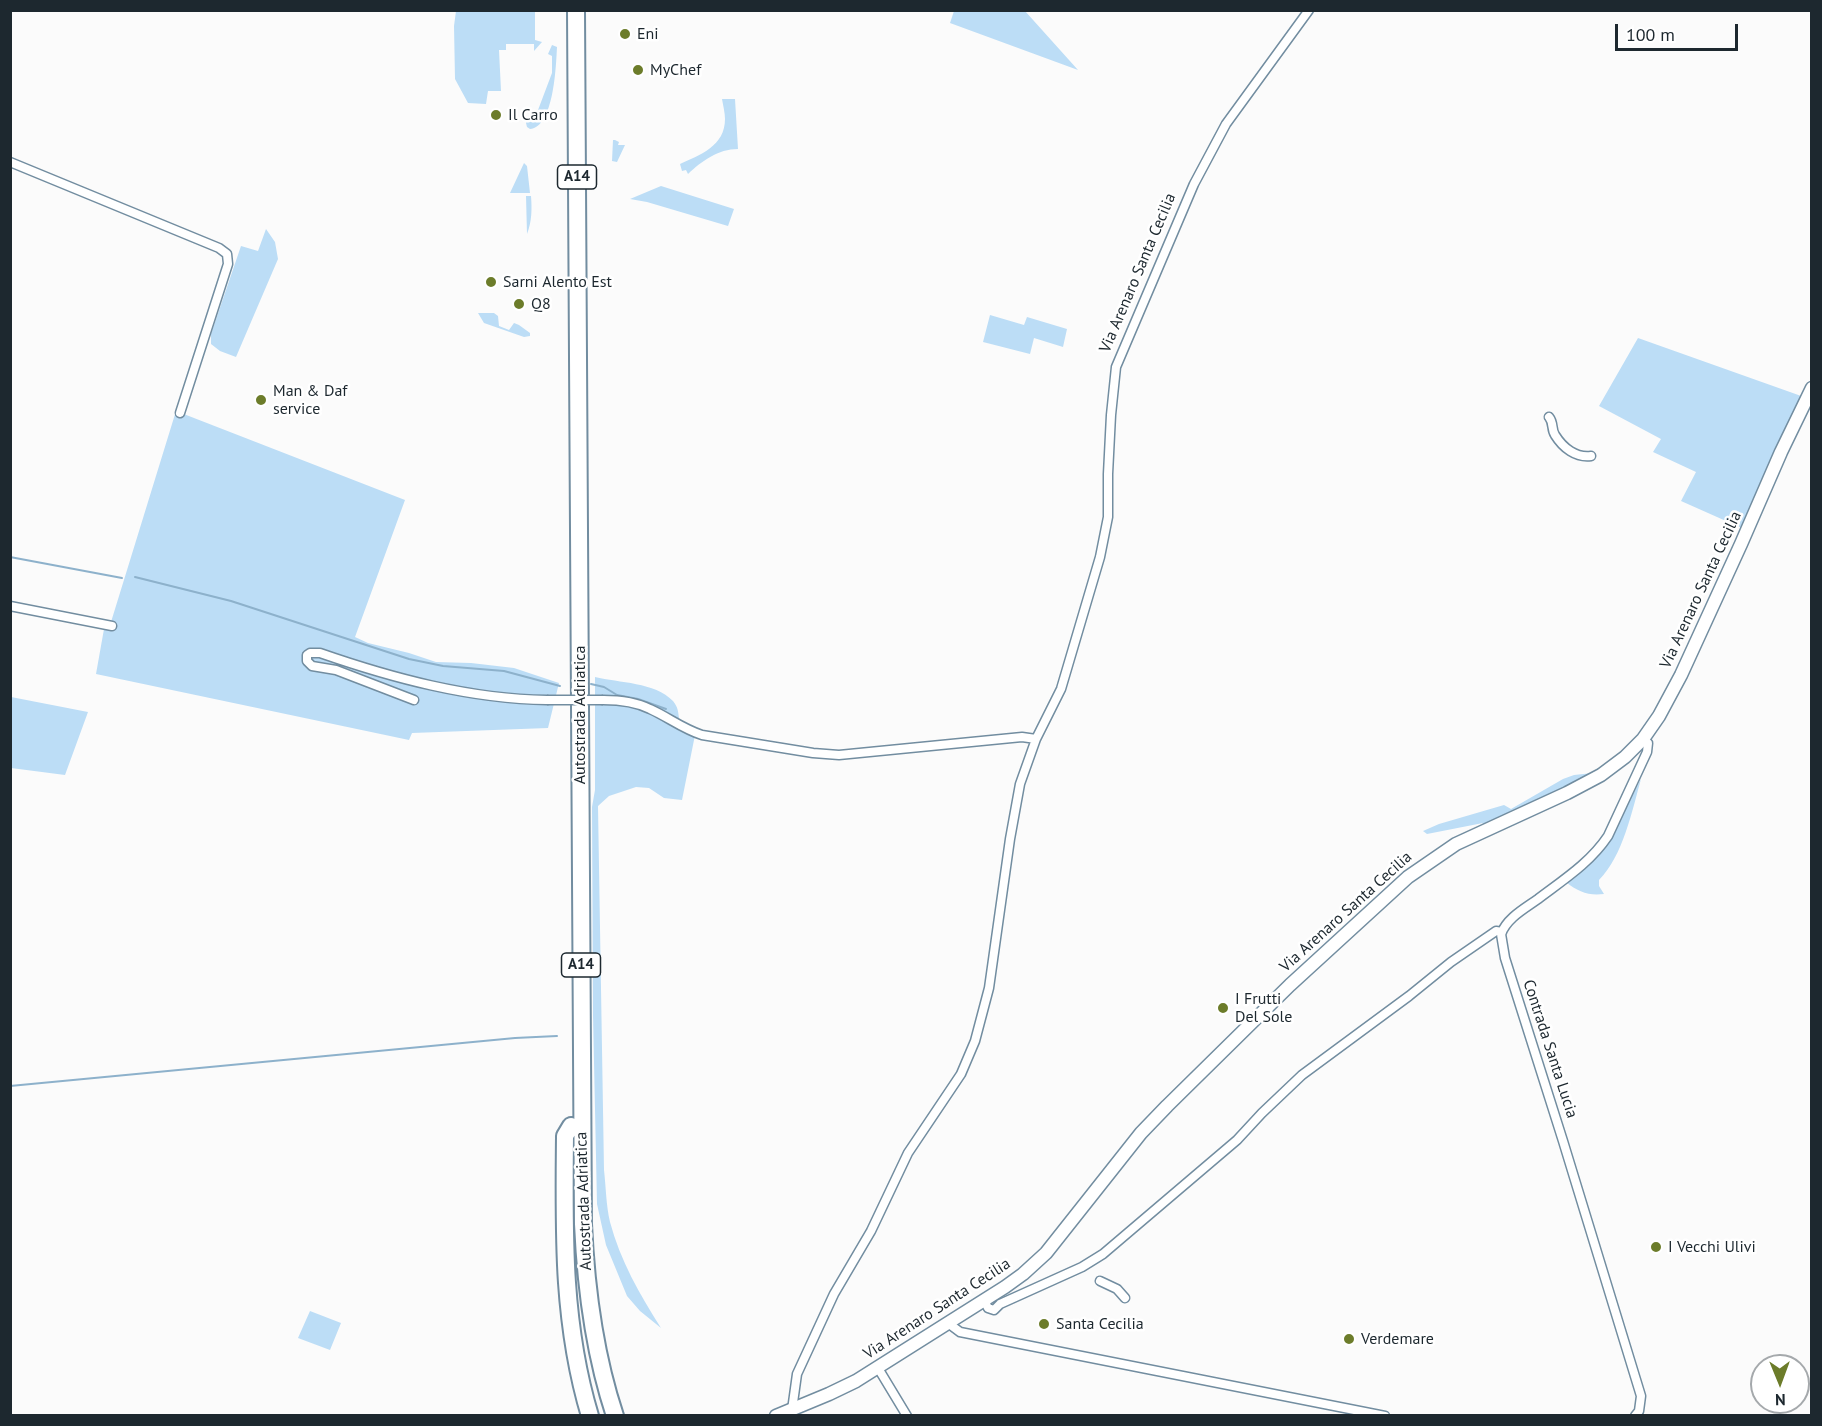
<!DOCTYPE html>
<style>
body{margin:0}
#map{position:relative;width:1822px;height:1426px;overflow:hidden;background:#fbfbfb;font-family:"PT Sans",sans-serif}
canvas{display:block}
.frame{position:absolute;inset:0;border:12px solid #1d282f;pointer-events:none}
.north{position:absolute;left:1750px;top:1354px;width:60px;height:60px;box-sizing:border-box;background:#fff;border:2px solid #a5a9ac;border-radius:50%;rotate:179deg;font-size:16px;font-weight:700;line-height:24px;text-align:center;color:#1d282f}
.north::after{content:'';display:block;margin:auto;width:21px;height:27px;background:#6c7c2a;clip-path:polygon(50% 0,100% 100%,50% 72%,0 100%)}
.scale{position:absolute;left:1615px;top:24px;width:123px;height:27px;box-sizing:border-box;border:3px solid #1d282f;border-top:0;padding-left:8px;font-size:18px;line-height:21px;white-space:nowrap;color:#1d282f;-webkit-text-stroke:4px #fff;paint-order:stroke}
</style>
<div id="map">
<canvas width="1822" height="1426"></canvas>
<div class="frame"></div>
<div class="north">N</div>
<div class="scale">100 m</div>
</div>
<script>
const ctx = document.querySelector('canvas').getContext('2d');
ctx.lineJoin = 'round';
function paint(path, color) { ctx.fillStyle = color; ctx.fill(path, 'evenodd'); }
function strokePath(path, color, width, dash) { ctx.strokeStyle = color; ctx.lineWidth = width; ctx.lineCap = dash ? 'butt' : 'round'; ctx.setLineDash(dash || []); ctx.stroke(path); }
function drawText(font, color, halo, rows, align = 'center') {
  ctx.font = font + ' "PT Sans",sans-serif'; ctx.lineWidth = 5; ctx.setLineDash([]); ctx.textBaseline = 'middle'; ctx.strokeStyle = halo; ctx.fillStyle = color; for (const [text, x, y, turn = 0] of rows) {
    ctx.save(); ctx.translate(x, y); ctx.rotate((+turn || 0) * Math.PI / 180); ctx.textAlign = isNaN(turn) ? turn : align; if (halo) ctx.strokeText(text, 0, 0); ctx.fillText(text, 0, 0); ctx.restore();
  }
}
paint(new Path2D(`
 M456,11H535V40L542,42L534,51V44H506V50H499L501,91H488L486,104L468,103L455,79L454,26Z
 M954,11H1025L1078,70L950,23Z
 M552,45L557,47C556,66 554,127 530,129L527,127L526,123L528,116L535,118L552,73V56L548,54Z
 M722,99H735L738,149C718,149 702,161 688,174L686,170L682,171L680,164C700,155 725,146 725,119C725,113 723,105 722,99Z
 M613,140H615L619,142L618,145H625L617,162L612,161Z
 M524,163L527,166L530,193H510Z
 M661,186L734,209L728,226L647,202L630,199Z
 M526,196H531C532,209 532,221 527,234Z
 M266,229L275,242L278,259L236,357L220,351L211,344V334L241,246L258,251Z
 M478,313H494L498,316L499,326L509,330L514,323L519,325L530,333V336L524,337L484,323Z
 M990,315L1024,325L1027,317L1067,329L1063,347L1034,338L1030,354L983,342Z
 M1638,338L1804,397L1744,529L1681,501L1696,472L1653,452L1661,439L1599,406Z
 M176,411L405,500L355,637L368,643L409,653L436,662L471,663L514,668L559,683L548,728L412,733L409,740L96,674L104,629L111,622Z
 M595,677C619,683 655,682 673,701C684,714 671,722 695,735L682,800L664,798L649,788L636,787L609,796L598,806L604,1170C606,1187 606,1205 610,1222C620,1260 640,1295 661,1328L640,1311L627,1296L606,1245L597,1204L593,1015L592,807L595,790Z
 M11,697L88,712L65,775L11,768Z
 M1593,773L1575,784L1481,827L1483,823L1427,834L1423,831L1439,824L1504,805L1511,809L1563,779L1574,775Z
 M1641,779C1632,811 1623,856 1599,880V886L1604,894C1589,896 1578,892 1566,882L1590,864L1604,847Z
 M310,1311L341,1323L330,1350L298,1338Z`), '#bcddf6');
strokePath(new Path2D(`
 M10,557L122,578
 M135,577L231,601L409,659L443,666L504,671L560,686
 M591,684L604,687L617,695L638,699L666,709
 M10,1086L515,1038L557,1036`), '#8db1cb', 2);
const street = new Path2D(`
 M10,162L219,248L227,254L228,264L180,413
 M1549,417C1554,423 1551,429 1555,435C1563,448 1576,458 1591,456
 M10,606L112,626
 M414,700L336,670L312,666L307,661V655L310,653H320C392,678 470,699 547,700
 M603,700C618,700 636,702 650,709C668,717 683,729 702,735L813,753L839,755L1022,737L1036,739
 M1100,1281L1117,1289L1125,1298
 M984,1300L988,1308L994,1310L1000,1304L1082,1267L1103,1254L1237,1140L1262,1113L1302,1075L1409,996L1451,962L1496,931L1502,932
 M948,1323L960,1332L1385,1416
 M878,1368L907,1416
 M792,1410L797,1374L834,1294L871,1231L908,1153L961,1074L975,1041L989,988L1010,839L1020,784L1036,739L1061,689L1100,557L1108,517V474L1111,415L1116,367L1194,184L1226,124L1309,10
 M1635,1416L1639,1411L1641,1396L1563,1141L1505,958L1501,934C1507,918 1524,909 1538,899C1563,880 1590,863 1608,836L1647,752L1648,743L1643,739`);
const secondary = new Path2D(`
 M776,1416L829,1394L856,1381L1005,1287L1023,1274L1046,1253L1141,1133L1167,1106L1290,985L1408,877L1456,844L1567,793L1601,775L1625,757L1643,739L1659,716L1681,675L1741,544L1781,452L1812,388`);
const highway = new Path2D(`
 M576,10L583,1224C586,1290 594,1353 615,1416
 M571,1126L565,1136C564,1232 562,1323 590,1416`);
strokePath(street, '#728da0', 11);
strokePath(secondary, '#728da0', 15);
strokePath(highway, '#728da0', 20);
strokePath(street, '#fff', 8);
strokePath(secondary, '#fff', 12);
strokePath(highway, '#fff', 16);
const streetBridge = new Path2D(`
 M547,700H603`);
strokePath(streetBridge, '#728da0', 11, []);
strokePath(streetBridge, '#fff', 8);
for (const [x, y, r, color] of [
 [625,34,6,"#6c7c2a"],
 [638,70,6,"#6c7c2a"],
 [496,115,6,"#6c7c2a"],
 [491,282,6,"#6c7c2a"],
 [519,304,6,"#6c7c2a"],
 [261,400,6,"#6c7c2a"],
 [1223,1008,6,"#6c7c2a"],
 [1656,1247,6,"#6c7c2a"],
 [1044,1324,6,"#6c7c2a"],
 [1349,1339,6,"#6c7c2a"]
]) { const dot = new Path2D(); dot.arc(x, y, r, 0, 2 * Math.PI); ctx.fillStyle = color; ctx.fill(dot); strokePath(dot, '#fff', 2); }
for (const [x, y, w] of [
 [577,177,39],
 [581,965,39]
]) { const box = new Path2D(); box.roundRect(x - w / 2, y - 12, w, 24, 4.5); ctx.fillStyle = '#fff'; ctx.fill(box); strokePath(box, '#1d282f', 1.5); }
drawText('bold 15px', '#1d282f', null, [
 ["A14",577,177],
 ["A14",581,965]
]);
drawText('16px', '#1d282f', '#fff', [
 ["Eni",637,34],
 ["MyChef",650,70],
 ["Il Carro",508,115],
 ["Sarni Alento Est",503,282],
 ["Q8",531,304],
 ["Man & Daf",273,391],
 ["service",273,409],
 ["I Frutti",1235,999],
 ["Del Sole",1235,1017],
 ["I Vecchi Ulivi",1668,1247],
 ["Santa Cecilia",1056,1324],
 ["Verdemare",1361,1339]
], 'left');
drawText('16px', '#1d282f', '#fff', [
 ["Via Arenaro Santa Cecilia",1138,273,-67],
 ["Via Arenaro Santa Cecilia",1701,590,-65],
 ["Autostrada Adriatica",580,715,-90],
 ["Via Arenaro Santa Cecilia",1346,912,-42],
 ["Contrada Santa Lucia",1550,1049,72],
 ["Autostrada Adriatica",584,1201,-92],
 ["Via Arenaro Santa Cecilia",937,1309,-33]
]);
</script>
